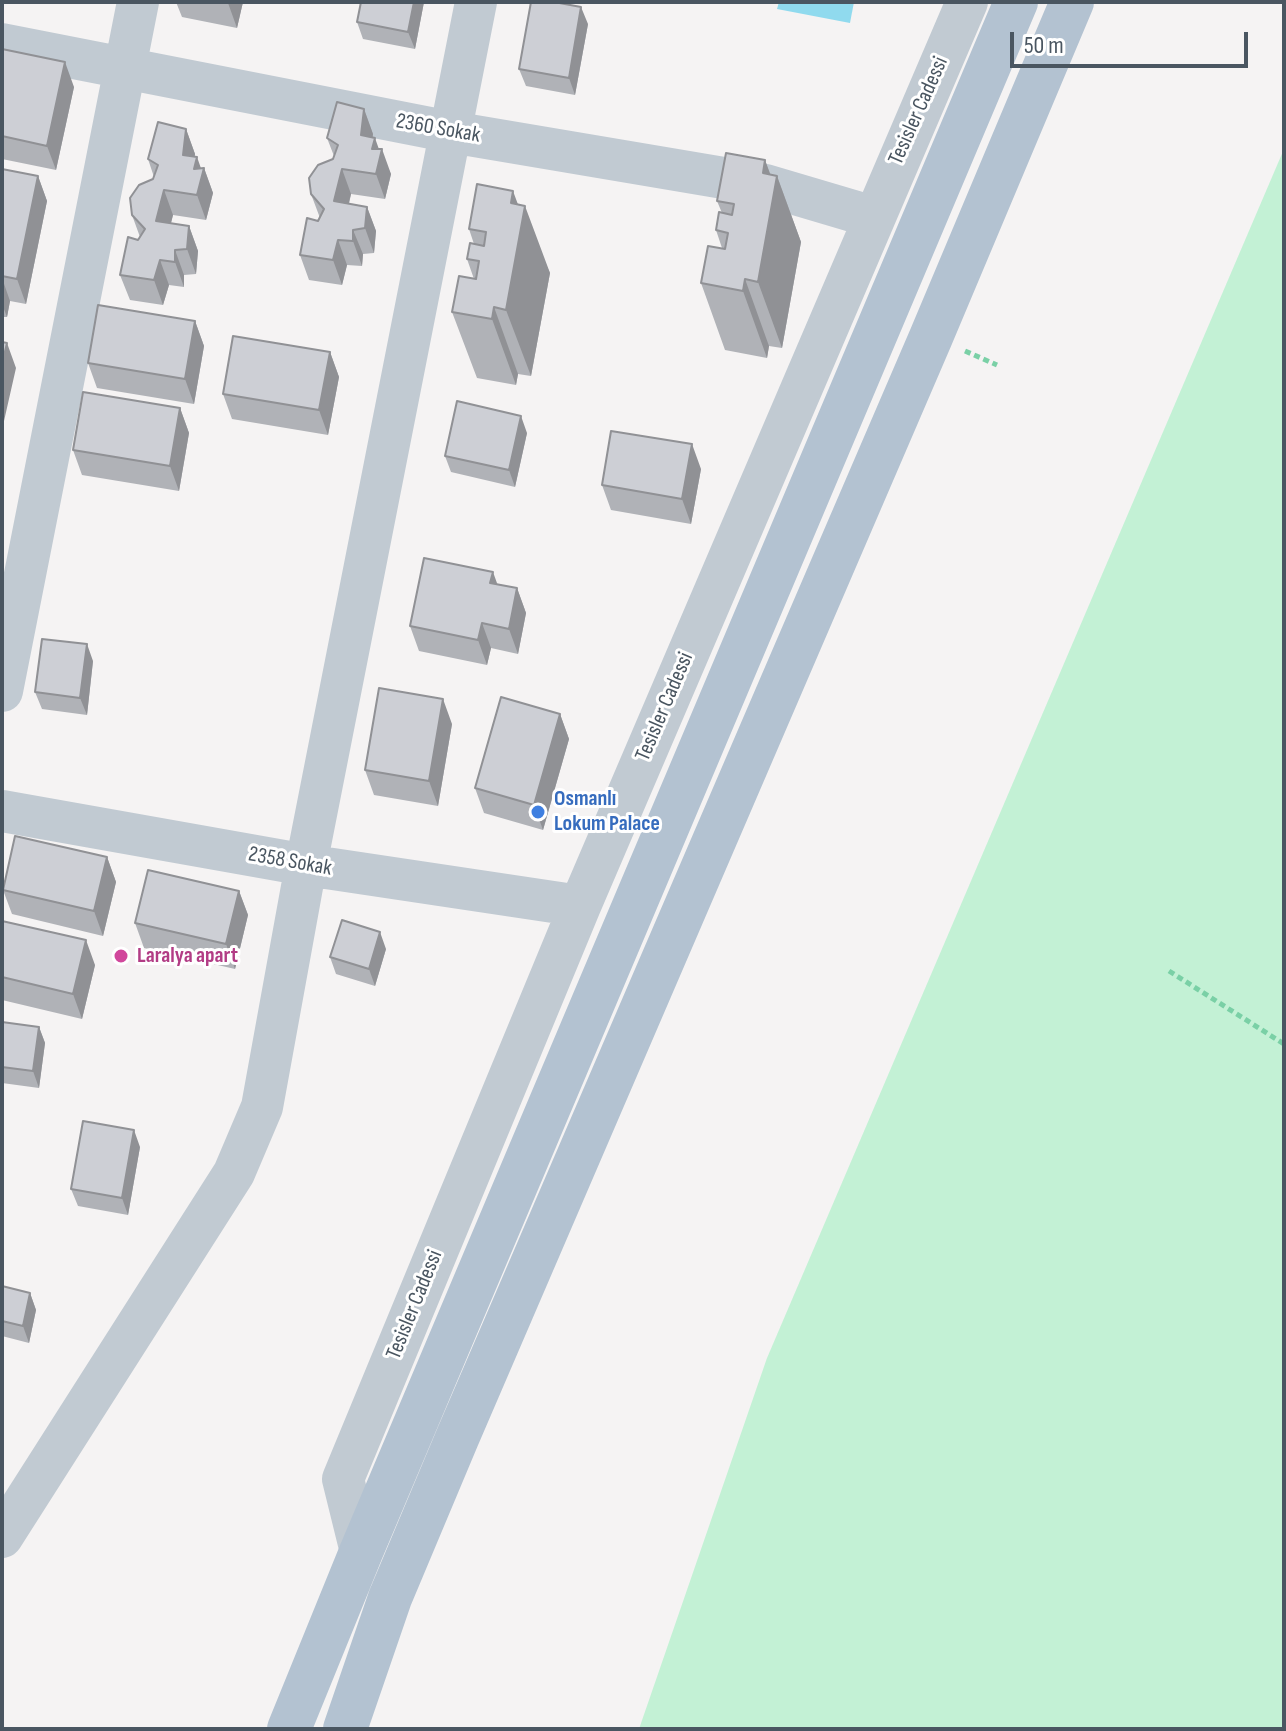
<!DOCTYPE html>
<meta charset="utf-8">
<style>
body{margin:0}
#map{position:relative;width:1286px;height:1731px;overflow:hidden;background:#f5f3f3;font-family:"Sofia Sans Condensed",sans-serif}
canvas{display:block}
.frame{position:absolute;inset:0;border:4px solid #4a5661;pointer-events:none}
.scale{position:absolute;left:1010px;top:32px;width:238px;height:36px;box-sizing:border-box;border:4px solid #4a5661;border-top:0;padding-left:10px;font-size:24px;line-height:28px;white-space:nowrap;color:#4a5661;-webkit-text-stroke:6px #fff;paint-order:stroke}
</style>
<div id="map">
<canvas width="1286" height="1731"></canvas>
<div class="frame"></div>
<div class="scale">50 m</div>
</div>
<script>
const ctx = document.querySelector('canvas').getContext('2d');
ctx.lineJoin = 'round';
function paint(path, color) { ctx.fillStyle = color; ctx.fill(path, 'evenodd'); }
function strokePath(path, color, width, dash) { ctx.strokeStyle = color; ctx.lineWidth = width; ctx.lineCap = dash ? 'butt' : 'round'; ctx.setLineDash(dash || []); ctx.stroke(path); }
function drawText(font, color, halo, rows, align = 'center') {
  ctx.font = font + ' "Sofia Sans Condensed",sans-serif'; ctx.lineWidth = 6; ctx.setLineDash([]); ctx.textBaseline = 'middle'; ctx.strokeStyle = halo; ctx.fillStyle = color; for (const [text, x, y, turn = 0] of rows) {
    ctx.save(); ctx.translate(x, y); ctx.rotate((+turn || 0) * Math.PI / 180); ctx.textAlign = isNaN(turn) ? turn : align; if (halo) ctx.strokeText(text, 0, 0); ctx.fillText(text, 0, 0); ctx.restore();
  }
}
paint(new Path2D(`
 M1284,149V1729H639L767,1358Z`), '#c3f1d5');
paint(new Path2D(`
 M779,2H854L850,23L777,9Z`), '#90daee');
strokePath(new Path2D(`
 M965,351L997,365
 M1169,971L1284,1044`), '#7ad0a6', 5, [6, 4]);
strokePath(new Path2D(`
 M2,44L451,132L765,185L873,217
 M2,691L138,2
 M2,811L306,865L580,906
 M2,1537L234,1173L262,1107L306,865L476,2
 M361,1552L343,1479L580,906L967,2`), '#c1cad2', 42);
strokePath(new Path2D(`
 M289,1729L361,1552L1016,2
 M345,1729L390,1598L458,1436L931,337L1072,2`), '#b3c2d1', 44);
paint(new Path2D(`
 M176,2H243L237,28L182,17Z
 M361,2H424L415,49L363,39L357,22Z
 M588,24L575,95L526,86L519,69Z
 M2,49L74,87L56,170L2,159Z
 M364,109L373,134L372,137L391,174L385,199L351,194L349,204L367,207L376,231L374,253L363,254L362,266L347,265L342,285L309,280L300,255L320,218L311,194L334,156L327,138Z
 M186,129L195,154L194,157L201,169L204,168L213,193L206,220L173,215L171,223L189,226L198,251L196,274L184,275V287L169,285L163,305L130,300L120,275L140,237L132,215L154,177L148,159Z
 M765,160L770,174L777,176L801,242L782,348L769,346L767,358L725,350L701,283L722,248L716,230L722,213L717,201Z
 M2,169L38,176L47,201L26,304L10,301L7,317H2Z
 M518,205L550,273L531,376L518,374L516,385L477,378L452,312L474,279L467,259L474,244L469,229Z
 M195,321L204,346L194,404L97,388L88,363Z
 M330,352L339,377L328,435L232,419L223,394Z
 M180,408L189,433L179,491L82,475L73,450Z
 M527,433L515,487L451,472L445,456Z
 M701,469L691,524L611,510L602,485Z
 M497,584L517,588L526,613L518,654L491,648L487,665L419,651L410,626Z
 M93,661L87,715L42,709L35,692Z
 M560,714L569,739L543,830L484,813L475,788Z
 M452,724L438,806L374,795L365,770Z
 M107,857L116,882L103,936L12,914L3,890Z
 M239,891L248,915L235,969L144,948L135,923Z
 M2,921L95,965L82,1019L2,1000Z
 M386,949L375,986L336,974L330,957Z
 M2,1022L39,1027L45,1043L39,1088L2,1083Z
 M140,1147L128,1215L78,1206L71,1189Z
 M2,1286L30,1293L36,1310L29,1343L2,1336Z`), '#b0b2b7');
paint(new Path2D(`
 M229,2H243L237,28L228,3Z
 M414,2H424L415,49L408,32Z
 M581,7L588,24L575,95L569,78Z
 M65,62L74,87L56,170L47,146Z
 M364,109L373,134L370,160L361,135Z
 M186,129L195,154L192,180L183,155Z
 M375,138L381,155L382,149L391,174L385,199L376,174L372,149Z
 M197,157L203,174L204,168L213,193L206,220L197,195L194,169Z
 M765,160L775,187L777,176L801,242L782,348L758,282L763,173Z
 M342,169L351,194L343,226L334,201Z
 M38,176L47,201L26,304L17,279Z
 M164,190L173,215L165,246L156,221Z
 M513,191L523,218L525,206L550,273L531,376L506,310L511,203Z
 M367,207L376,231L374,253L365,228Z
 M189,226L198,251L196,274L187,249Z
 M353,230L363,254L362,266L353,241Z
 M338,240L347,265L342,285L333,260Z
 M175,250L184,275V287L175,262Z
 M160,260L169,285L163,305L154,280Z
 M2,278L10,301L7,317L2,304Z
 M745,279L769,346L767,358L743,291Z
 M494,307L518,374L516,385L492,319Z
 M195,321L204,346L194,404L185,379Z
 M7,343L16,368L4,421L2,416V364Z
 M330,352L339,377L328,435L319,410Z
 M180,408L189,433L179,491L170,466Z
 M521,416L527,433L515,487L509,470Z
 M692,444L701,469L691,524L682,499Z
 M493,572L502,597L490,583Z
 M517,588L526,613L518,654L509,629Z
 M482,623L491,648L487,665L478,640Z
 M87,644L93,661L87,715L80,698Z
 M443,699L452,724L438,806L429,781Z
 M560,714L569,739L543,830L534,805Z
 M107,857L116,882L103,936L94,911Z
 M239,891L248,915L235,969L226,944Z
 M380,932L386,949L375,986L369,969Z
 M86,940L95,965L82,1019L73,994Z
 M39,1027L45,1043L39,1088L33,1071Z
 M134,1130L140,1147L128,1215L122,1198Z
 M30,1293L36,1310L29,1343L23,1326Z`), '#909195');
const building = new Path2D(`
 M361,2H414L408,32L357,22Z
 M531,2H554L581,7L569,78L519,69Z
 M2,49L65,62L47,146L2,136Z
 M337,102L364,109L361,135L375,138L372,149H382L376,174L342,169L334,201L367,207L365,228L353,230V241L338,240L333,260L300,255L307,218L318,221L324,209L311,194L309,178L318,165L333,159L338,145L327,138Z
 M158,122L186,129L183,155L197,157L194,169L204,168L197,195L164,190L156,221L189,226L187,249L175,250V262L160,260L154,280L120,275L128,237L138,240L145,229L132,215L130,198L139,185L153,179L158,165L148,159Z
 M726,153L765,160L763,173L777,176L758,282L745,279L743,291L701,283L708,246L725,249L728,233L716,230L719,212L732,215L734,204L717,201Z
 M2,169L38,176L17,279L2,276Z
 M477,184L513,191L511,203L525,206L506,310L494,307L492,319L452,312L459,276L476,279L479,261L467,259L470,243L484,246L486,232L469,229Z
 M98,305L195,321L185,379L88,363Z
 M233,336L330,352L319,410L223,394Z
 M2,342L7,343L2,364Z
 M83,392L180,408L170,466L73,450Z
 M457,401L521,416L509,470L445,456Z
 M611,431L692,444L682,499L602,485Z
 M424,558L493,572L490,583L517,588L509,629L482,623L478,640L410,626Z
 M42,639L87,644L80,698L35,692Z
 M379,688L443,699L429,781L365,770Z
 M501,697L560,714L534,805L475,788Z
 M15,836L107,857L94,911L3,890Z
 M148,870L239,891L226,944L135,923Z
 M342,920L380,932L369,969L330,957Z
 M2,921L86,940L73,994L2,977Z
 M2,1022L39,1027L33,1071L2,1067Z
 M83,1121L134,1130L122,1198L71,1189Z
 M2,1286L30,1293L23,1326L2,1321Z`);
paint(building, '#cdcfd5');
strokePath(building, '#909195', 2);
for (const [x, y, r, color] of [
 [538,812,8,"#3f7fe0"],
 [121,956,8,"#d1479c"]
]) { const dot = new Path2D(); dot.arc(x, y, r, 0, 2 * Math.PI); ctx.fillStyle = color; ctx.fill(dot); strokePath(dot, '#fff', 3); }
drawText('22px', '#4a5661', '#fff', [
 ["Tesisler Cadessi",919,111,-66],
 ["2360 Sokak",438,129,10],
 ["Tesisler Cadessi",665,707,-67],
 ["2358 Sokak",290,862,10],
 ["Tesisler Cadessi",415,1305,-68]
]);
drawText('bold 22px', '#366cbe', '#fff', [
 ["Osmanlı",554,799],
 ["Lokum Palace",554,824]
], 'left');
drawText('bold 22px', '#b23c85', '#fff', [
 ["Laralya apart",137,956]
], 'left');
</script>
